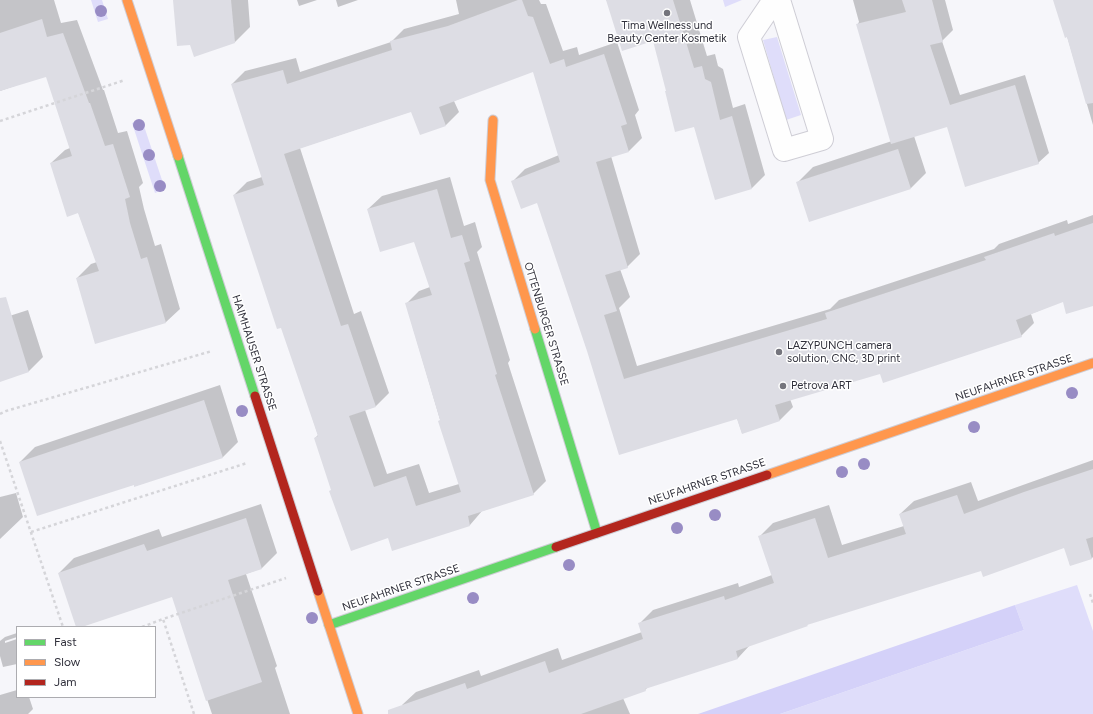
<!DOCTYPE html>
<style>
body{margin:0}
#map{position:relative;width:1093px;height:714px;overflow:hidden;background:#f6f6fa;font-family:Figtree,sans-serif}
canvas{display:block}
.legend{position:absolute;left:16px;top:626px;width:140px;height:72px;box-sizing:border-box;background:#fff;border:1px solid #acacb0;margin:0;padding:5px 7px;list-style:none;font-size:12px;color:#2f2f3a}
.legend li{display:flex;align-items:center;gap:8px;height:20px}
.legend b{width:20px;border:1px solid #acacb0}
</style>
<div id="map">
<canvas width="1093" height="714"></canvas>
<ul class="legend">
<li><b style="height:5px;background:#63d668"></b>Fast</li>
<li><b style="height:5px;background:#ff974d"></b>Slow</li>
<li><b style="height:5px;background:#b3261e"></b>Jam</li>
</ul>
</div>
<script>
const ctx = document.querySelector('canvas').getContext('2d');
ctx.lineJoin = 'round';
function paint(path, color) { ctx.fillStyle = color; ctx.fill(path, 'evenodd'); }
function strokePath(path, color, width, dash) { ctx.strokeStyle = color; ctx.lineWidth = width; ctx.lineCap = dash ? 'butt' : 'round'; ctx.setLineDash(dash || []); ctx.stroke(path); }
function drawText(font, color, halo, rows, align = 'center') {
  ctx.font = font + ' Figtree,sans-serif'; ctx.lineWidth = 3; ctx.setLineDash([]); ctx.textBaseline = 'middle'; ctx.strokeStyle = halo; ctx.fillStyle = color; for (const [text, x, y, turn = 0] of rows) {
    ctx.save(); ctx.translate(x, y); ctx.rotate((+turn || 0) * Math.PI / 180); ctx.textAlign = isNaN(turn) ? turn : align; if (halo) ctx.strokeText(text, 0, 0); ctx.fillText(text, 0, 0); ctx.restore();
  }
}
paint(new Path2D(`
 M91,0H102L108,19L98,22Z
 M723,0H742L725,7Z
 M777,37L801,115L786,120L763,40Z
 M142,120L165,189L155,193L132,123Z
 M1077,585L1093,631V714H780L1024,630L1015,605Z`), '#dfddfa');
paint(new Path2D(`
 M1015,605L1024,630L780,714H698Z`), '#d4d1f9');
paint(new Path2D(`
 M0,0H54L61,23L77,20L103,90H104L118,133L127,131L143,183L139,187L144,209L155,246L161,244L180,309L166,322L96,343L77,278L91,264L97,262L78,212L51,163L65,150L70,148L47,75L0,91Z
 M174,0H248L250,27L235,42Z
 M297,0H317L299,6Z
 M336,0H358L338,7Z
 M456,0H539L541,4H546L563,51L577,47L579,55L617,42L639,110L635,115L642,138L629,151L611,156L640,254L627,267L620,269L630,297L619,308L637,366L830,309L839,300L994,249L999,244L1067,220L1068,224L1093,215V305L1063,301L1031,314L1034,323L1021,336L881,373L790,399L793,407L780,420L742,433L737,418L620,453L588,351L538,202L512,182L525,169L559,155L533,70L454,101L459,112L446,125L421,134L412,111L300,148L354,314L361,311L389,393L376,406L365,410L387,474L419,464L429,493L459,484L406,304L419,291L430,287L415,241L368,209L382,196L450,177L464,226L475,222L482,247L477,252L510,360L508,363L546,481L533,494L482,511L470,525L388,537L332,490L315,438L318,435L282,326L234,195L247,182L262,177L232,84L245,71L296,58L300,72L391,42L404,29L459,14Z
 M606,0H690L707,56L715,54L718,66L723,69L733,108L745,104L765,175L752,188L716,199L695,126L654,40Z
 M853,0H945L953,30L942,41L960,95L1025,75L1049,153L1038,163L947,126L914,136L926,173L911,188L798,182L813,167L892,141L857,25L859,22Z
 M1054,0H1093V125L1067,36Z
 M28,310L43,357L29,371L0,381V319Z
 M220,385L238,442L223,457L135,486L134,484L20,462L35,447Z
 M1093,460V557L1092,558L1070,565L1065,547L982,570L809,623L807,625L750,645L738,658L648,687L645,690L623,698L630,714H405L402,705L416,692L479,670L481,676L558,648L562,660L642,632L639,624L653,610L738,583L739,587L772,575L759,537L773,523L829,505L842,545L904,526L900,514L914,501L971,482L978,501Z
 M16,493L23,517L0,539V497Z
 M261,504L277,553L262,568L246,574L277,666L275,668L290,714H212L172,595L77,627L59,573L74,558L159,529L162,537Z
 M17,633V637L5,641V643L17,639V664L3,667L0,656V641L5,637Z
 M17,690V697H29L33,709L28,714H0V695Z`), '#0003');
paint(new Path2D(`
 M173,0H231L235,43L194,57L190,45L177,46Z
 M518,0H522L528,16L533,17L550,64L564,59L566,67L604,54L627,124L621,126L629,152L596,162L628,268L605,275L617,311L604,315L624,379L827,319L825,313L986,260L984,257L1054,233L1055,236L1093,223V306L1066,314L1063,302L1016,320L1022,337L883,383L880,374L775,405L780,421L742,434L737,419L619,455L587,351L537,203L521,209L511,181L560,162L533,72L439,107L446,126L420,135L411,112L356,130L284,154L341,326L348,324L376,407L349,416L374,487L406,476L416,506L461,492L438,421L440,420L405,303L432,295L414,242L380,252L367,209L437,189L451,238L462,235L470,261L464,263L497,374L495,375L534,495L468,516L470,526L392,551L388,538L351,551L329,491L331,490L314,438L318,436L281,328L277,329L233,195L264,185L231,84L283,70L287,84L392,50L390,41L448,26Z
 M606,0H673L694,68L702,66L705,79L711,82L720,120L732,116L752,189L715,200L694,127L675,132L665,91H666L653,41L622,51Z
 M902,0H932L943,42L930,45L950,105L1015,85L1039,164L965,187L947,127L891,144L856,24L906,12Z
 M1053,0H1093V103L1086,104L1067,37L1065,38Z
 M42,19L47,37L63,33L89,103H90L105,146L113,144L130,197L125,199L130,223L141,259L147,257L166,323L95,344L76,278L99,271L78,213L67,217L50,163L72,156L46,77L0,91V33Z
 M898,149L911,189L809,222L796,182Z
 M6,297L29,372L0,382V298Z
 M204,400L223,458L134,487V485L37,516L19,462Z
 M1093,469V537L1086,539L1092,559L1070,566L1064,548L983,577L981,571L807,625L808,626L736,651L738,659L645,689L646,691L581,714H388V710L465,683L467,689L545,661L549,673L643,639L638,623L724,596L725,600L774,583L758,536L815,518L828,558L906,534L899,514L957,495L964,514L1024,492Z
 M246,518L262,569L228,580L262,682L206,701L172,597L82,627H76L58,573L144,544L147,551Z`), '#dddde4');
const street = new Path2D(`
 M774,0L749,37L784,150L822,139L779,0`);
const fast = new Path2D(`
 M178,156L255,396
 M535,329L597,533
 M329,625L556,547`);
const slow = new Path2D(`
 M127,0L178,156
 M493,120L490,180L535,329
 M767,475L1093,363
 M318,591L358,714`);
const jam = new Path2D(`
 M255,396L318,591
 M556,547L767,475`);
strokePath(street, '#cecdd5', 24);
strokePath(fast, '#cecdd5', 11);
strokePath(slow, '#cecdd5', 11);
strokePath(jam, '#cecdd5', 11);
strokePath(new Path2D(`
 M0,121L125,80
 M0,414L6,411L212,351
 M0,441L63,627
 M31,532L247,463
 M1090,594L1093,603
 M142,627L163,619
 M194,714L163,619L286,578`), '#d5d5d9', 2.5, [3, 3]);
strokePath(street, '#fefefe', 22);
strokePath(fast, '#63d668', 9);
strokePath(slow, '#ff974d', 9);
strokePath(jam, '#b3261e', 9);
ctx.fillStyle = '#988cc4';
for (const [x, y] of [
 [101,11],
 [139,125],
 [149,155],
 [160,186],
 [1072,393],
 [242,411],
 [974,427],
 [864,464],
 [842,472],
 [715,515],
 [677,528],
 [569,565],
 [473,598],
 [312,618]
]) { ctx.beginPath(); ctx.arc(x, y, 6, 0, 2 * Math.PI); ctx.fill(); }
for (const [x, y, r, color] of [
 [667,13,4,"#75757d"],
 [779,352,4,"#75757d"],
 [783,386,4,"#75757d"]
]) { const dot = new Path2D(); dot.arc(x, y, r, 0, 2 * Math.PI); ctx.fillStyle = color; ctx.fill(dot); strokePath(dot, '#fff', 1.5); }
drawText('11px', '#2f2f3a', '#fff', [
 ["Tima Wellness und",667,26,"center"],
 ["Beauty Center Kosmetik",667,39,"center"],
 ["LAZYPUNCH camera",787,346],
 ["solution, CNC, 3D print",787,359],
 ["Petrova ART",791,386]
], 'left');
drawText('11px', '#2f2f3a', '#fff', [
 ["OTTENBURGER STRASSE",546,324,73],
 ["HAIMHAUSER STRASSE",254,353,72],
 ["NEUFAHRNER STRASSE",1014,378,-19],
 ["NEUFAHRNER STRASSE",707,482,-19],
 ["NEUFAHRNER STRASSE",401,588,-19]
]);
</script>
